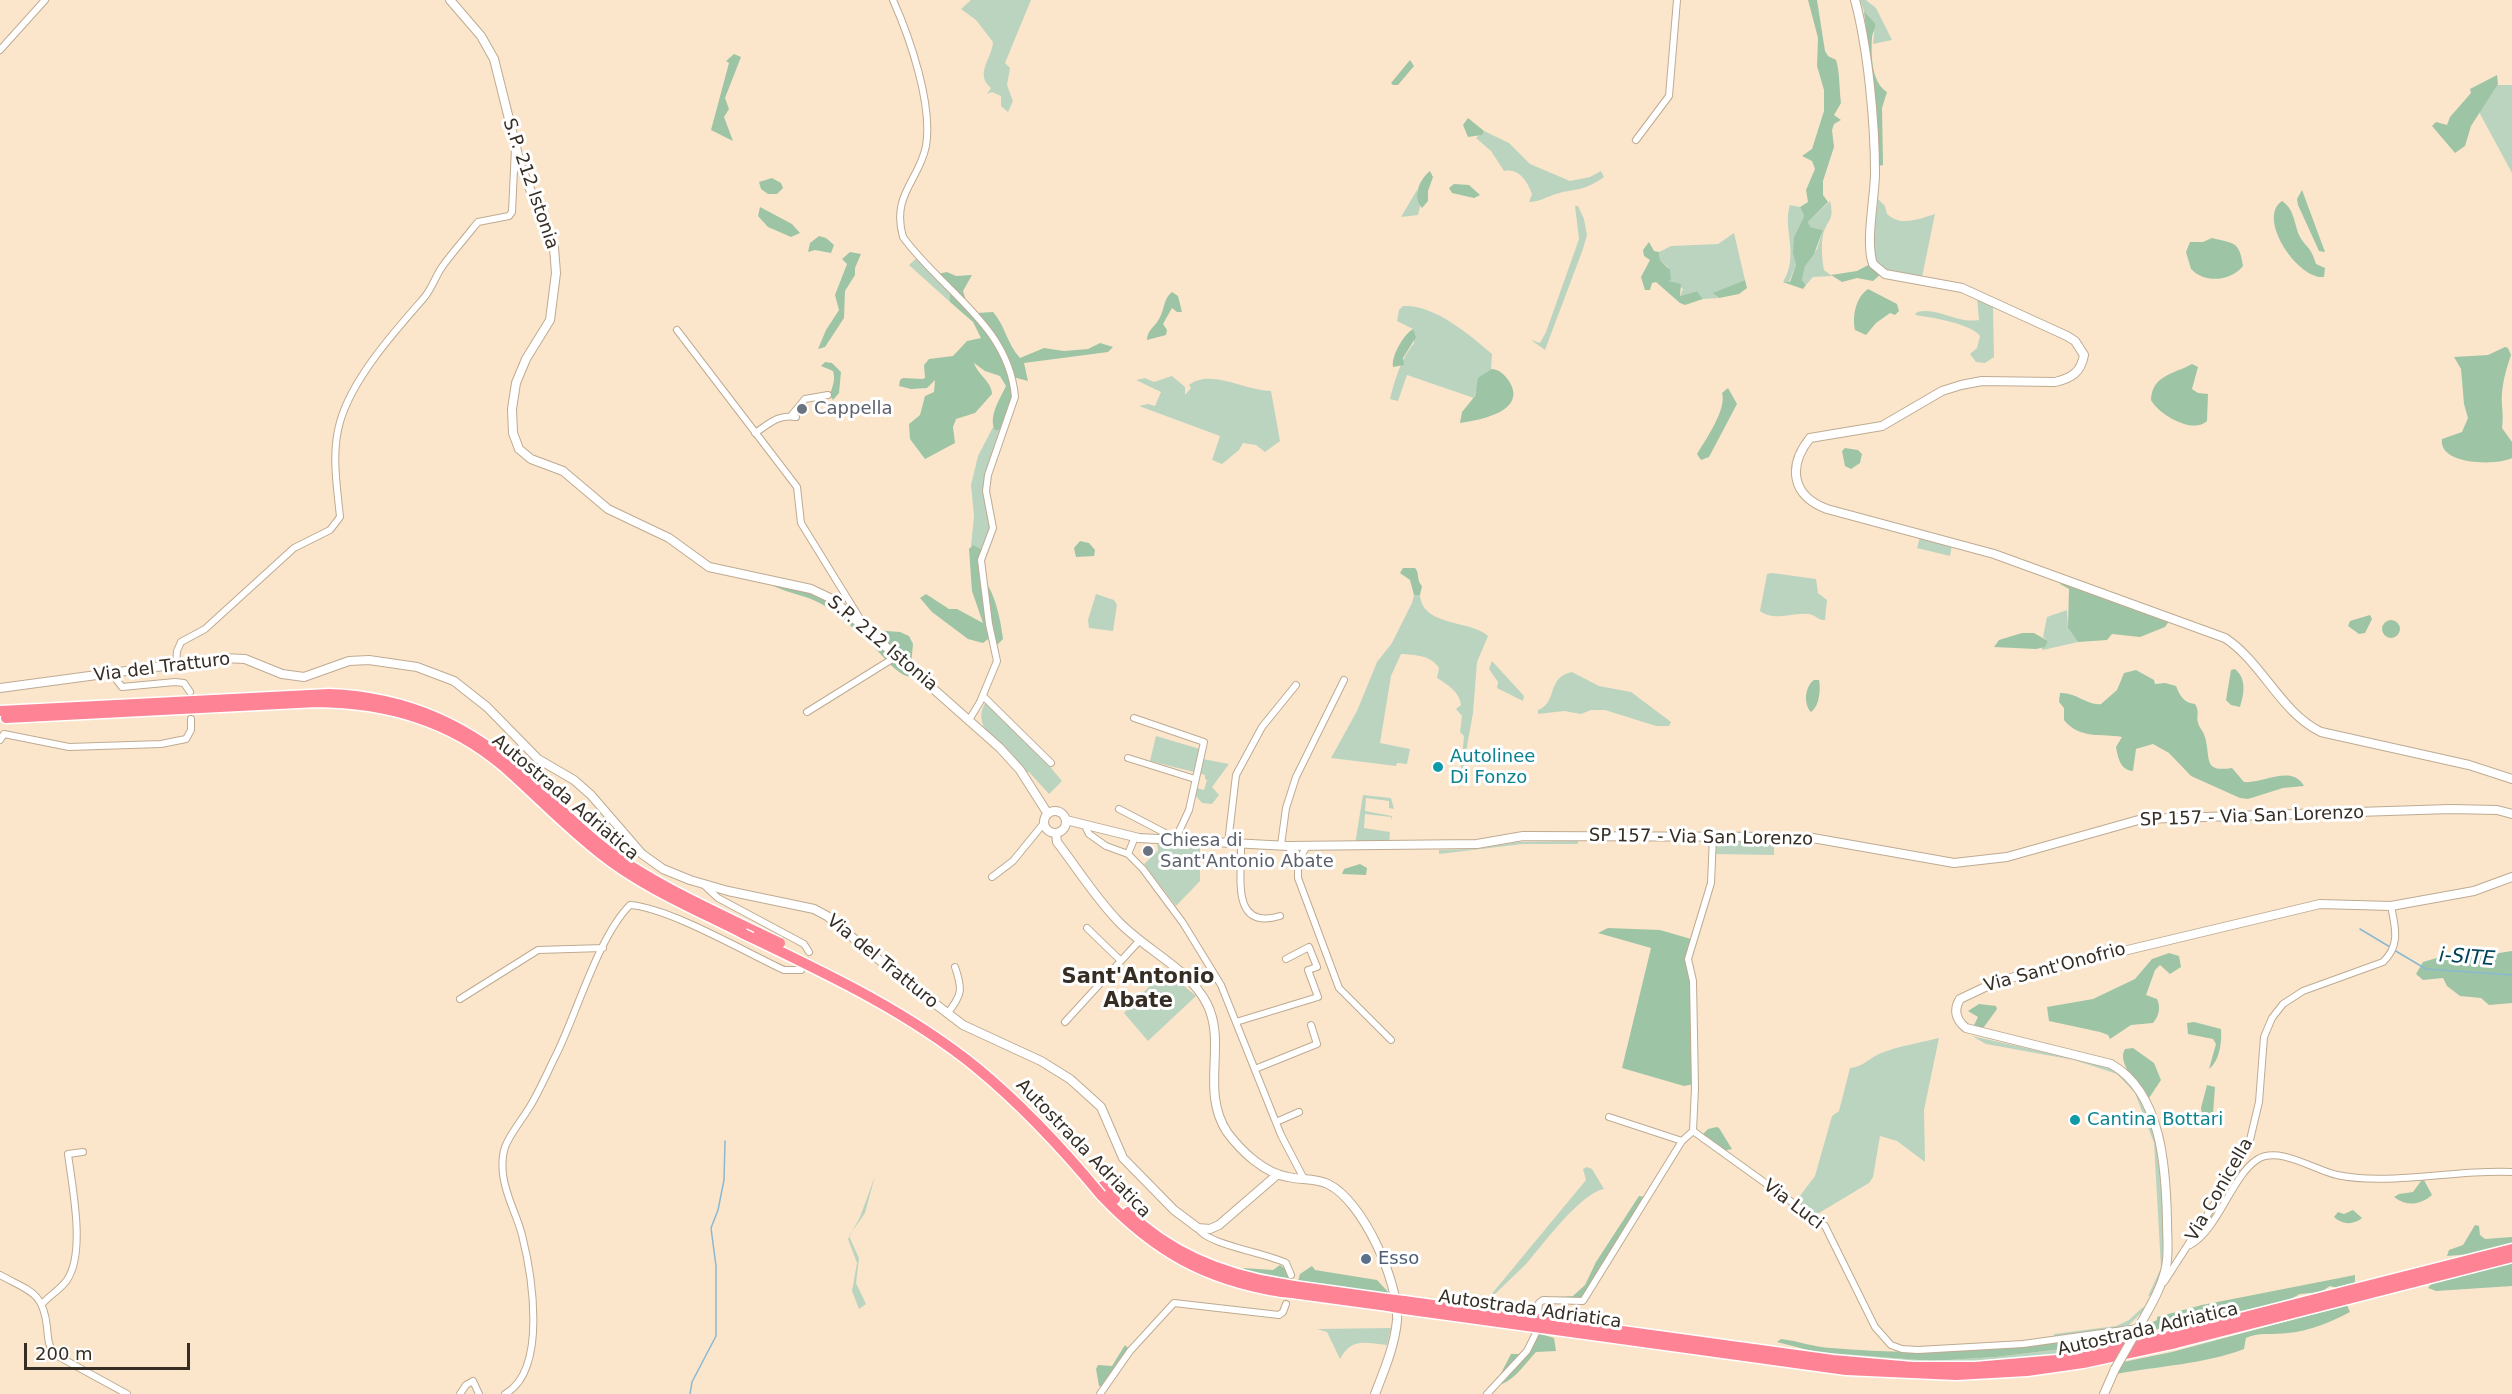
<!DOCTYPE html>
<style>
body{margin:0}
#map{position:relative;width:2512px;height:1394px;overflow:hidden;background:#fbe6cc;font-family:"DejaVu Sans",sans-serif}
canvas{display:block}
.scale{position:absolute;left:24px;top:1343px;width:166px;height:27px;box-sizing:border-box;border:3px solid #362e24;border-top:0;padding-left:8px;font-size:18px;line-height:21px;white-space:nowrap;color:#362e24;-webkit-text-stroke:4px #fff;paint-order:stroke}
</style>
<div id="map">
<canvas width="2512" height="1394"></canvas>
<div class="scale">200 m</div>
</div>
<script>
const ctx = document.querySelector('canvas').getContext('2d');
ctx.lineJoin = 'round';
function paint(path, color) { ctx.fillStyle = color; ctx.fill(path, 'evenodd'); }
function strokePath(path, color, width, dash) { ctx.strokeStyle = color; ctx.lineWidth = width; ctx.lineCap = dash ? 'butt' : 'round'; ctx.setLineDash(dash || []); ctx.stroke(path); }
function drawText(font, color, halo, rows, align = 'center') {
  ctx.font = font + ' "DejaVu Sans",sans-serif'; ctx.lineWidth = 6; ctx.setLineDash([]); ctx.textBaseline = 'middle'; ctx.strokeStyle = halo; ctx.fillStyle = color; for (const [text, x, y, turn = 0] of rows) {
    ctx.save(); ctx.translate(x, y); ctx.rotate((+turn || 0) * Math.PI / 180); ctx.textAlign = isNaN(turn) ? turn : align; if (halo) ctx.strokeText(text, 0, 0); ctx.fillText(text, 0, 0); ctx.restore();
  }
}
paint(new Path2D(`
 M971,0H1031L1005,63L1010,68L1007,85L1013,101L1008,112L1001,106V96L992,92L987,94L991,88C974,74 992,59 993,42L976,20L961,9Z
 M1860,0H1866L1876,8L1892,40L1873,44L1875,23L1864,11Z
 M2497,85H2512V173L2479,112Z
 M1484,131L1509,143L1530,164L1570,181L1590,177L1601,171L1604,177C1580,194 1575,187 1553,195C1544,198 1539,202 1529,202L1532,194C1527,181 1519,168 1504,171L1491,151L1476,138Z
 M1417,190L1420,207L1418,215L1401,217Z
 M1878,199L1885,206L1887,214C1901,227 1919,219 1935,214L1922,277C1911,275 1898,275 1888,271C1864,262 1877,218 1878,199Z
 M1830,201C1835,221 1827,219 1823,235C1821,245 1822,260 1824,270L1832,276L1813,277L1806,285L1802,280L1805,265L1817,249L1823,230L1809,227L1808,222Z
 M1790,205L1800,207L1804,216L1794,237L1796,265L1789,282H1783C1800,254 1782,229 1790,205Z
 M1575,206H1578L1584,219L1587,235L1583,249L1545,350L1531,340L1540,343L1546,332L1579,239Z
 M1734,233L1745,280L1720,291L1716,296L1719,298L1703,299L1697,291L1680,296L1683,289L1668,280V267L1660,260L1659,252L1671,246L1718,244Z
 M918,257L950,290V302L909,265Z
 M1977,298L1993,305L1994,357L1985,363L1976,362L1970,354L1977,348L1980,336C1972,324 1930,317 1915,315L1917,312C1940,307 1955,324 1979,320Z
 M1403,306C1434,304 1470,335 1492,354L1491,369C1479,375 1477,386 1474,398L1407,375L1398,401L1390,399C1395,379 1401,359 1414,343L1413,329L1397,321L1399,310Z
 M1172,376L1185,387V395L1191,388L1189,385C1211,368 1246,391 1271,391L1280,441L1265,452L1256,445L1243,443L1239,450L1222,464L1212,460L1220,436L1139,406L1148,404L1155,406L1161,392L1136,380L1145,378L1154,382Z
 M993,427L995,431L1001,429L986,479L992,528L984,551L971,546L974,516L971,485L978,456Z
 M1920,537L1952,545L1950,556L1917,548Z
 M1772,573L1816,579L1818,593L1827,600L1825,620C1819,621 1816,615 1808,614C1792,612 1775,622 1760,611L1767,574Z
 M1096,594L1114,600L1117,605L1113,631L1089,628L1088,620Z
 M1414,595H1420C1422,627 1472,620 1488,636L1477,662L1473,713L1459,791L1464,736L1460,732L1462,716L1456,709L1461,705C1459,691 1448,685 1437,678L1439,668C1431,655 1415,655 1401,654L1391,676L1380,743L1410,749L1407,764L1397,763L1396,766L1331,758L1357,711L1377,662L1392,643L1412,603Z
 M2067,610L2068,628L2078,642L2043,650L2041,648L2048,641L2043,637L2047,617Z
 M1492,661L1524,696L1523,701L1497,688L1498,682L1489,669Z
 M1572,672L1599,686L1631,692L1671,722L1669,726H1656L1605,710H1591L1581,714L1564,711L1538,714V710C1558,703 1546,677 1572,672Z
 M986,702L1036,750L1062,781L1049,794L1029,772H1023C1007,755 968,727 986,702Z
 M1156,736L1200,749L1194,772L1150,761Z
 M1203,759L1229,764L1212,787L1219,795L1212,804L1202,803L1195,795L1197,788L1204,790L1207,780L1205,779V775L1199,773Z
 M1363,795L1391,798L1394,809L1389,808V801L1366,798L1365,811L1392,816L1391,821V817L1365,814L1364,828L1390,832L1389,844H1355Z
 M1715,840H1774V855L1713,854Z
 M1578,841V844H1523L1439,854V850L1477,849L1518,842Z
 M1157,843L1200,847V881L1176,906L1144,864L1158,851Z
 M1165,970L1196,996L1148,1041L1124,1013Z
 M1972,1036L2098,1064L2120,1071L2137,1092L2155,1132L2161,1175L2165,1265L2153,1295L2148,1296L2161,1268L2154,1143L2135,1093L2117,1074L2074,1060L1986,1044Z
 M1939,1038L1924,1110L1925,1162L1897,1141L1880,1136L1873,1177L1869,1183L1819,1213H1810L1796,1201L1815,1176L1832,1116L1839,1111L1850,1068C1863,1067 1868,1059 1879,1054C1898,1046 1919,1043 1939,1038Z
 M1587,1167L1592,1169L1604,1189C1581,1193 1543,1244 1527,1263C1516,1274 1504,1285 1493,1296H1490L1586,1180L1583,1169Z
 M875,1176L865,1213L849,1236L859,1258L856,1283L866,1304L859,1309L852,1291L857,1263L848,1239L860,1217Z
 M2143,1307L2145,1309L2125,1329L2054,1339V1334L2116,1326L2129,1320Z
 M1391,1328L1387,1345C1365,1343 1352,1337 1340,1359L1327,1332L1317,1329Z
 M2125,1333L2130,1335L2126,1342L2048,1356L1965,1362H1902L1816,1352L1932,1361L1996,1357L2119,1342Z`), '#bbd4c0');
paint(new Path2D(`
 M1808,0H1817L1825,51L1828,56L1836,60C1840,72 1839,89 1841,103L1834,115L1841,120L1834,124L1832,130L1834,147L1823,181V195L1828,202L1808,222L1810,227L1823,230L1814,254L1805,266L1802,280L1806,285L1803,289L1783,282H1790L1796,265L1793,253L1794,237L1804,216L1800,207L1808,202L1806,190L1815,169L1812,161L1802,156L1812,149L1824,111V90L1817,66L1818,38Z
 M1864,11L1875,23C1876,29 1873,31 1872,37C1871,54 1871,82 1887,92L1882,108L1883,165L1879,166Z
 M734,54L741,57L725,98L729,109L724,117L733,141L711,130L729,63L726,61Z
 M1410,60L1414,66L1398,85H1393L1391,83Z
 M2497,75L2498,84L2471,126L2465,146L2455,153L2432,126L2436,122L2447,125L2450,117L2471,93L2470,89Z
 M1468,118L1484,131L1482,135L1468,137L1463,125Z
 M1430,171L1433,177L1428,191V201L1422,208C1412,197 1419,180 1430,171Z
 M772,178L781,183L783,188L777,194H768L761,189L759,182Z
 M1454,184L1469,185L1480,195L1474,198L1452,193L1449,188Z
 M2302,190L2325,252L2319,251L2298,205L2297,199Z
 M2282,201C2294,209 2294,222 2299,235C2305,247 2311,246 2316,264L2325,268L2324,277C2298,280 2256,218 2282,201Z
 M760,207L792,224L800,233L791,237L768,227L758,216Z
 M819,236L826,238L834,245L831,253L815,250L808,252L810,243Z
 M2212,238C2234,244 2239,240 2243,266C2231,281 2205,284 2191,269L2186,252L2190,242H2203Z
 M1649,242L1654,251L1659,252L1660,260L1670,270L1671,279L1669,281L1681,284L1680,296L1697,291L1703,299L1685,305L1680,303L1656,282L1652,283L1650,290H1645L1641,277L1650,260L1644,256L1643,250Z
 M850,252L861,254L855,268V275L845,291L844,318L825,347L818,349L826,330L839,310L835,295L847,264L842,259Z
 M1870,264L1880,275L1873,281L1857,278L1842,282L1831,275L1857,271Z
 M947,272L956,276L972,275L963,291L967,304L937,274Z
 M1745,280L1747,288L1739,294L1719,298L1713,293Z
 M1868,289L1897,304L1899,311L1895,315L1890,313L1876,323L1866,335L1855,330C1852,316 1856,297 1868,289Z
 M950,290L1000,347L1014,394L1001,429L995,431C988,416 1000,399 1006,386L1000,376L985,371L974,363C978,375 992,382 992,394L975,413L956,419L953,427L955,443L925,459L910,439L909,424L920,415L925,396L934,392L935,380L927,388L911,389L899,386L900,380L903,378L922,379L925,378L924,365L929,359L953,356L967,341L981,338L973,322L950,302Z
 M1172,292L1178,296L1182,312H1177L1172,308L1163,324L1167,330L1166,335L1147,340C1147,330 1155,327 1159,319C1165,309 1163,299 1172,292Z
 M993,312C1005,325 1007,344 1020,358L1044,348L1064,351L1088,349L1100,343L1113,347L1108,352L1024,363L1028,381L1013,377L1000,343L977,313Z
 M1413,329L1416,337L1403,358L1404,365L1393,367C1391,356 1404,334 1413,329Z
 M2505,347L2508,348L2511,355C2507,367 2503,380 2502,393C2501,405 2504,415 2502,428L2512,442V458C2497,466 2438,465 2442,439L2462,432L2468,418L2464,404L2461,369L2454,357L2488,355Z
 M825,362L832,363L841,372L839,393L833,400L830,395C832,387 836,380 833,371L821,366Z
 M2192,364L2198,367L2192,389L2198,393L2208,394L2207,421C2193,435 2158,414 2151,400C2152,375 2174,374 2192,364Z
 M1491,369C1499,369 1504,374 1509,381C1528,411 1481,420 1460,423L1462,412L1475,396L1478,378Z
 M1728,388L1737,404L1709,457L1701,460L1697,454C1706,439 1727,409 1722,393Z
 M1845,448L1858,450L1862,454L1860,463L1851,469L1845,466L1842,451Z
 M1080,541L1089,543L1095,550L1094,556L1076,557L1074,548Z
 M973,545L984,551L981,560L990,642L988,639L983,643L968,639L932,612L920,598L926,594L949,609H957L983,623L972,591L969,549Z
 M1403,568H1415C1420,573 1416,580 1422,586L1420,595H1414L1410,580L1400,573Z
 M2062,581L2170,620L2165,627L2140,637L2112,634L2107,640L2078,642L2068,628L2069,589L2060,584Z
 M986,584C995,592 1002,627 1003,639L998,644H995Z
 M772,585C789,588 806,590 822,598C852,613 888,654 914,677C899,679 882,654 871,644C852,627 835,609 811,599C798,594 785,592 772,585Z
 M2370,615L2372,619L2365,633L2359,634L2348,626L2350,621Z
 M2382 629a9 9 0 1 1 18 0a9 9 0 1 1-18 0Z
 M873,630L900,632L909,636L913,644L911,665Z
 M2022,633H2034L2048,641L2045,647L2036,649L1994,647L1999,640Z
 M2235,669C2247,679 2244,694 2240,707L2231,705L2226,700L2231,670Z
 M2136,670L2154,680L2155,684L2165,683L2176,686C2180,696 2184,703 2195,704C2200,712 2196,716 2198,723C2200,729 2205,733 2206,741C2210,762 2205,772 2232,768L2244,782C2263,784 2292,764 2304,786L2283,788L2248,799L2240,798L2191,776L2169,753L2153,744L2136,749L2133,771C2121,770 2118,759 2116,747L2122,737C2102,733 2080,740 2064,720V708L2059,702L2060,693C2076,692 2088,706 2101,704L2117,690L2124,673Z
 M1814,680H1819C1821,690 1819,707 1811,712C1803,704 1805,686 1814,680Z
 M1360,864L1367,868L1366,875L1342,874L1344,869Z
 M1608,928L1660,930L1691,939L1688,952L1691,980L1694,1084L1684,1086L1622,1068L1651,948L1598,933Z
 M2512,951V1003L2489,1005L2481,998L2460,996L2447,986L2443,978L2423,980L2416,974L2423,962L2440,957L2453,960Z
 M2169,953L2179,956L2181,967L2170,974L2160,965L2155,970L2146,995L2157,999C2161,1007 2159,1016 2153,1023L2131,1025L2110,1039L2108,1035L2100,1032L2049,1021L2047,1007L2093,999L2135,979L2152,959Z
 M1979,1004L1996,1006L1997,1009L1984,1027L1976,1029L1973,1027L1978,1017L1968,1011Z
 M2194,1022L2221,1029C2222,1041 2220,1061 2209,1069L2216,1044L2213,1039L2188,1034L2187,1023Z
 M2133,1048L2154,1063L2161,1080L2147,1101C2140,1086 2116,1063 2125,1049Z
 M2207,1085L2215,1087L2212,1128L2203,1121L2201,1108Z
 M1717,1127L1719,1128L1732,1149L1723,1151L1701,1136L1708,1129Z
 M2424,1180L2432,1195C2420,1205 2407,1207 2394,1197L2399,1194L2413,1192L2421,1181Z
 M1639,1196L1645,1197L1582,1299L1561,1300L1559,1297L1573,1296L1585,1285L1596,1262Z
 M2353,1210L2362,1218C2354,1225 2342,1225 2334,1217L2338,1212L2344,1214Z
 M2475,1225L2479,1226L2480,1235L2485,1239L2512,1237V1243L2473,1254L2447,1256L2449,1250L2463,1245Z
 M2512,1263V1286L2436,1291L2428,1288L2431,1284Z
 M1280,1265L1287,1270L1289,1280L1248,1272L1243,1268L1273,1270Z
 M1312,1266L1315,1270L1377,1280L1390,1294L1298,1281L1300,1274Z
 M2355,1275V1283L2337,1288L2330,1286L2321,1292L2300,1294L2287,1301L2140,1333L2142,1327L2157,1320V1317L2202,1305Z
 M2347,1305L2350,1312C2331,1322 2310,1331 2288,1333C2274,1335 2257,1332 2246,1338L2244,1349C2205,1364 2159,1366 2116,1374L2123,1362L2172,1352Z
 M1537,1333L1554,1338L1556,1351L1536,1352C1525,1364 1516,1378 1502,1384L1497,1381L1511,1354H1527Z
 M2125,1333L2119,1342L1996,1357L1932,1361L1816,1352L1777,1342L1781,1339C1798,1341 1814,1347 1831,1348C1930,1357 2027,1348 2125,1333Z
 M1125,1345L1130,1350L1105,1387L1099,1386L1096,1369L1098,1365L1112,1366Z`), '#9dc4a5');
strokePath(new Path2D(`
 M2360,929L2390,947
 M2394,950L2426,969L2512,975
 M690,1394L692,1382L716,1336V1266L711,1228L718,1210L724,1180L725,1141`), '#8ab8d0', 1.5);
const minor = new Path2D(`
 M893,0C910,38 933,105 926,146C919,181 891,195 903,237C942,291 1009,325 1015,397L988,475L986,491L993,528L981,560L989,624L997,661L980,702L969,720
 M0,50L45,0
 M1636,140L1669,96L1677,0
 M677,330L797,487L801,523L867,630
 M791,416L805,399L828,395
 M755,433C769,424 778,414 796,417
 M176,666L177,651L181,642L205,629L294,548L330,530L340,517C337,486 331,453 340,422C352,379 394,332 423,299C432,289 435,277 442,267C451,254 463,241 473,228L478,222L509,216L512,212L515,148
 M112,674L122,687L175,682L184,683L190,692
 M983,696L1051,763
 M807,712L897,656
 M1134,718L1204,742L1189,810L1175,840
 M0,740L4,734L69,747L161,744L186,739L191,730V719
 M1128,758L1195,779
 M1119,809L1169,835L1173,840
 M1084,824L1089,834L1106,846L1128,854L1143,869L1183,923L1221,985L1281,1135L1304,1179
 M1713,836L1711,883L1688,959L1693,981L1695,1088L1693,1131L1825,1226L1875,1327L1891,1345L1902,1349L1918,1350L2023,1344L2138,1328
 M1228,843L1236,775L1262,727L1296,685
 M1241,844C1242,876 1230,931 1280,916
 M1281,845L1286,808L1296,777L1344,680
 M1288,846L1298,861V878L1339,988L1391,1040
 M1128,854L1135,837
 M1298,861L1307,846
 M992,877L1013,861L1044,823
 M704,885L718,898L804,944L809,952
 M1087,928L1121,961
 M460,999L538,950L603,948
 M947,1014C962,995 963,990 955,967
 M1065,1022L1140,940
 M1236,1022L1318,997L1308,970L1317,967L1309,947L1286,959
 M1255,1069L1317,1044L1311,1025
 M1609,1117L1682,1141
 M1276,1122L1299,1112
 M1198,1228C1205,1244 1266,1253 1286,1263L1291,1275
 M2190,1245C2219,1229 2232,1175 2258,1159C2280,1146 2316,1171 2337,1175C2388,1186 2457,1169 2512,1172
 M0,1275C29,1291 43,1291 47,1327C48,1338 48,1345 54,1354L127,1394
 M2164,1282L2233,1175L2249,1144L2259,1102L2264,1037L2272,1018L2283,1004L2303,991L2383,962C2401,945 2395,927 2391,906
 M43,1303C50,1295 61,1289 67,1280C86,1252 72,1186 68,1154L83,1152
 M1538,1313L1539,1303L1543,1300L1583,1301L1682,1141L1693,1131
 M460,1394L466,1385L473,1381L479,1394
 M505,1394C548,1370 532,1275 522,1235C517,1215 505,1195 503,1174C502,1165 502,1156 505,1147C510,1134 521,1121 529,1108C539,1092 547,1073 556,1055C577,1013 598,937 630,905C670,908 745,952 784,970H801
 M1100,1394L1130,1351L1174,1303L1279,1315L1283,1312L1286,1304
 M1487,1394L1527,1351L1536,1333`);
const tertiary = new Path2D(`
 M1855,0C1868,48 1875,123 1875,173C1875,198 1865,242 1873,264L1885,274L1962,288L2067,336L2075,341L2084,355C2081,372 2072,378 2055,382L1982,381L1961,385L1942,391L1882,426L1810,438C1787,467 1792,496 1827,509L1994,554L2225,638C2262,662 2281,713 2321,732L2469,765L2512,779
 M2135,1334C2146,1313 2161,1291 2166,1267C2169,1253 2167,1236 2167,1221C2166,1169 2162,1093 2111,1064L1966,1028C1956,1020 1953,1010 1960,999L1998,981L2320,904L2391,906L2474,891L2512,877
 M2104,1394L2115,1369`);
const secondary = new Path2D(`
 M450,0L481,36L494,59L521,167L554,248L556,273L550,320L526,359L516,383L512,409L513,433L519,449L531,459L563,471L608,509L669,538L709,567L811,589L832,599L1000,748L1020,770L1048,814
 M0,688L223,658L245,659L282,674L304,677L349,661L369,660L417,667L454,681L487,707L538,759L574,780L591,795L642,854L663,869L690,880L728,891L814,909L827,916L896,974L963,1025L1041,1061L1070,1079L1101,1107L1123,1158L1174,1210L1198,1228L1210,1229L1219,1225L1278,1174
 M1044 822a11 11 0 1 1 22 0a11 11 0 1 1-22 0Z
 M1066,820L1139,838L1288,846L1477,844L1523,836L1807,837L1954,863L2007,857L2142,819L2450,809L2497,810L2512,814
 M1056,833L1057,842C1077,868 1095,897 1118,921C1145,950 1189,968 1207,1004C1227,1043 1200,1091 1227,1132C1241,1151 1264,1173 1288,1177C1301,1180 1315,1178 1328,1184C1363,1201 1399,1282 1397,1320C1395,1345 1384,1371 1375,1394`);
const motorway = new Path2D(`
 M0,711L329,694C408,697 471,726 529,780C555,803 579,829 607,850C654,884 708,908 759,933
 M6,718L317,702C386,703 449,720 503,766C536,795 566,827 601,854C644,888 695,909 744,934
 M1103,1186L1115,1199
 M1101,1195C1154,1251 1205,1280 1282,1292
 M1128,1212C1171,1254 1224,1275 1283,1284
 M1294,1286L1387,1299
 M1292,1293L1388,1306
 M1404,1301L1833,1360L1913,1367H1975L2056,1360L2134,1345L2512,1249
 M1404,1309L1846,1370L1956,1375L2027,1371L2083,1363L2176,1343L2512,1257`);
strokePath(minor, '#beab92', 8);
strokePath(tertiary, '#beab92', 10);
strokePath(secondary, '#beab92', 10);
strokePath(motorway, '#fff', 13);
strokePath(minor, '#fff', 6);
strokePath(tertiary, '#fff', 8);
strokePath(secondary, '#fff', 8);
strokePath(motorway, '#fe8394', 10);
const tertiaryBridge = new Path2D(`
 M2115,1369L2135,1334`);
const motorwayBridge = new Path2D(`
 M759,933L780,943
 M744,934C825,973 907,1011 977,1068C1023,1106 1063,1149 1101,1195
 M1283,1284L1294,1286
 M1282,1292L1292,1293
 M1387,1299L1404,1301
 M1388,1306L1404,1309`);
strokePath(tertiaryBridge, '#beab92', 10, []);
strokePath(motorwayBridge, '#fff', 13, []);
strokePath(tertiaryBridge, '#fff', 8);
strokePath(motorwayBridge, '#fe8394', 10);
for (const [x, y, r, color] of [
 [802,409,6,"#6b7280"],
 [1438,767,6,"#0f9aa8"],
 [1148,851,6,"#6b7280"],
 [2075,1120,6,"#0f9aa8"],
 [1366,1259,6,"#5c6f8a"]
]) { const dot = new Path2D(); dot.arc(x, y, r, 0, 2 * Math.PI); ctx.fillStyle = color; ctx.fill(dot); strokePath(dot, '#fff', 2); }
drawText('18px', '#362e24', '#fff', [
 ["S.P. 212 Istonia",530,184,71],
 ["S.P. 212 Istonia",882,644,40],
 ["Via del Tratturo",162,668,-7],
 ["Autostrada Adriatica",565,798,40],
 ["SP 157 - Via San Lorenzo",2252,817,-2],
 ["SP 157 - Via San Lorenzo",1701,838,1],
 ["Via del Tratturo",882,962,39],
 ["Via Sant'Onofrio",2055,968,-15],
 ["Autostrada Adriatica",1083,1149,46],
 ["Via Conicella",2220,1190,-60],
 ["Via Luci",1793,1205,37],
 ["Autostrada Adriatica",1530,1310,8],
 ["Autostrada Adriatica",2148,1330,-13]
]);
drawText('18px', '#5b616d', '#fff', [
 ["Cappella",814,409],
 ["Chiesa di",1160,841],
 ["Sant'Antonio Abate",1160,862]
], 'left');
drawText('18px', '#0d838f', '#fff', [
 ["Autolinee",1450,757],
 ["Di Fonzo",1450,778],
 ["Cantina Bottari",2087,1120]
], 'left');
drawText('18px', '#4e5e75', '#fff', [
 ["Esso",1378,1259]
], 'left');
drawText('italic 20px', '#00425b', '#fff', [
 ["i-SITE",2467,958,4]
]);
drawText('bold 21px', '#362e24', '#fff', [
 ["Sant'Antonio",1138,978],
 ["Abate",1138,1002]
]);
</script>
